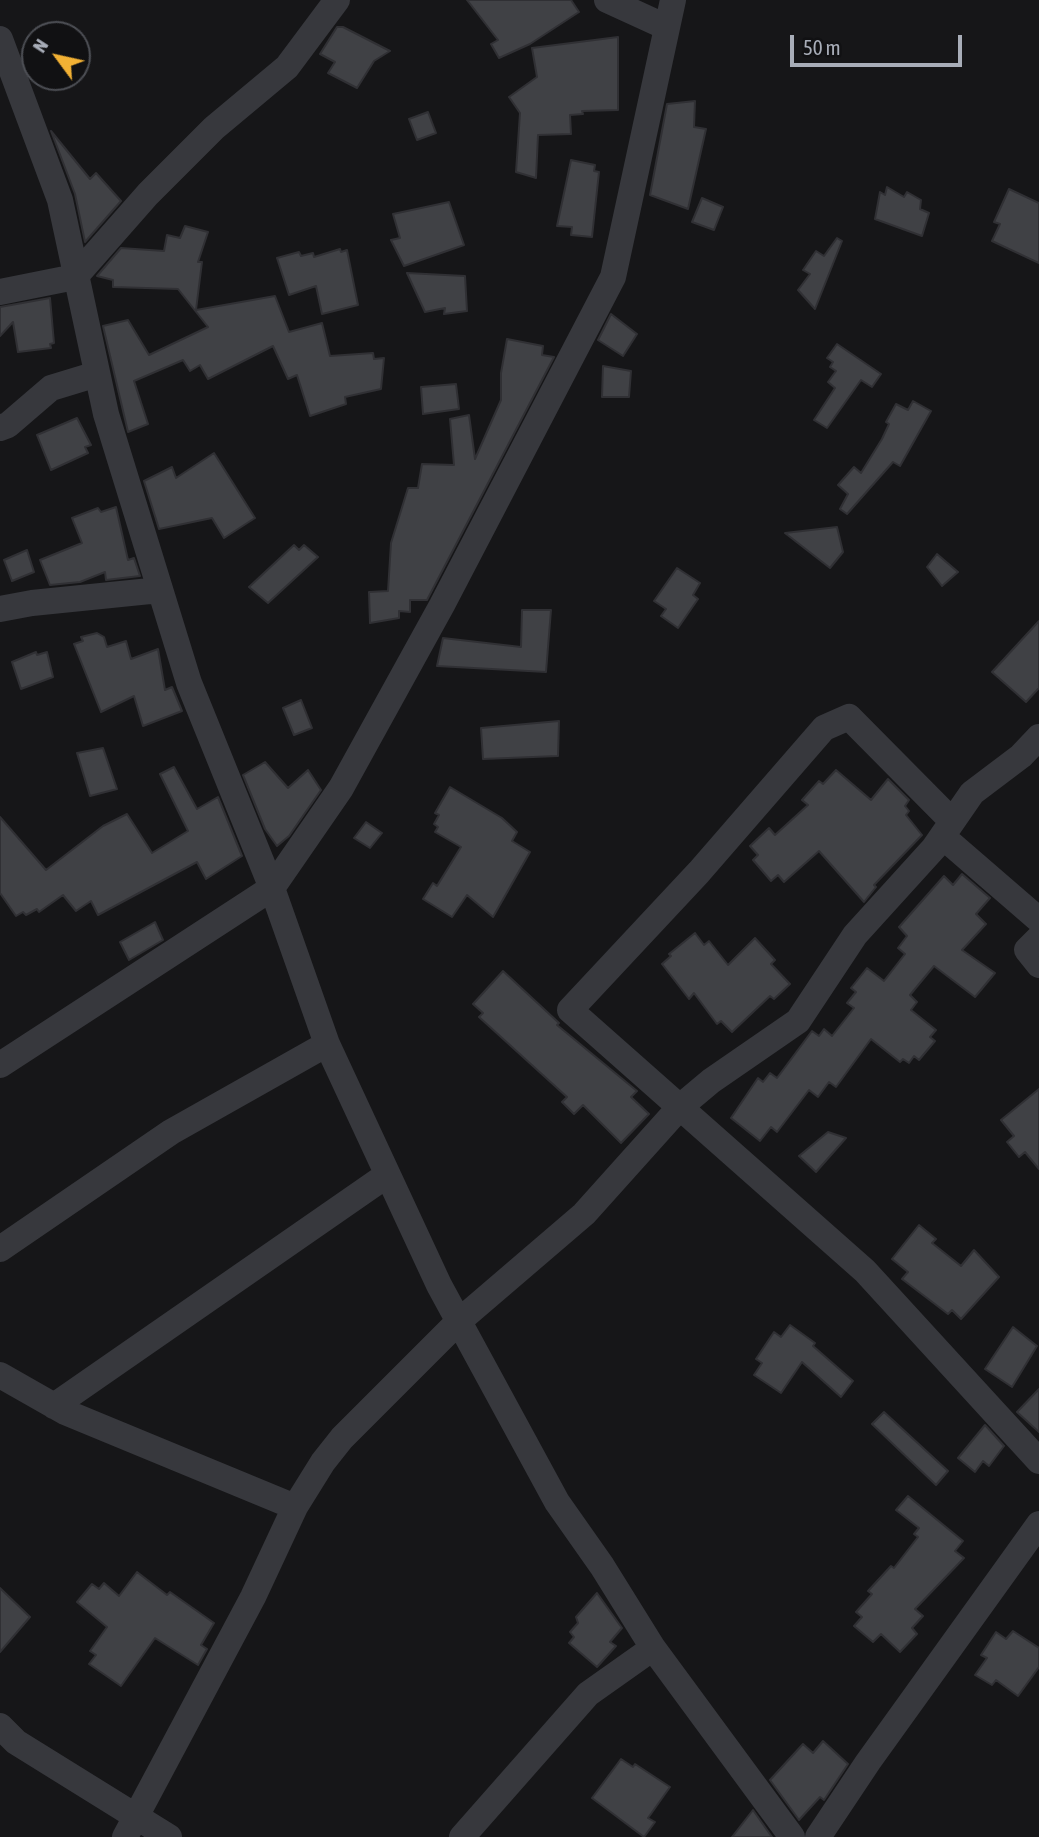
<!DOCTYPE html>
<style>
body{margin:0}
#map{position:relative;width:1039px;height:1837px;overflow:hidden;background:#161618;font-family:"Asap Condensed",sans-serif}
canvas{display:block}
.north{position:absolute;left:21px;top:21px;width:70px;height:70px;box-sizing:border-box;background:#111113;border:2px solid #4d4f55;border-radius:50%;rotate:303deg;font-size:19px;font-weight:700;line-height:28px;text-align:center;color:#a8adb8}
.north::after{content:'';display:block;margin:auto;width:24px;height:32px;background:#f2b134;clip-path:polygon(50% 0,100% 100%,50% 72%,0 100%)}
.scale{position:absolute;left:790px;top:35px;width:172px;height:32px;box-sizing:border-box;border:4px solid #a8adb8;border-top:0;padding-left:9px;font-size:21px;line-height:24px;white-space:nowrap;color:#a8adb8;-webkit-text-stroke:5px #111113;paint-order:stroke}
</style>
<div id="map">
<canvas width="1039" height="1837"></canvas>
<div class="north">N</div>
<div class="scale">50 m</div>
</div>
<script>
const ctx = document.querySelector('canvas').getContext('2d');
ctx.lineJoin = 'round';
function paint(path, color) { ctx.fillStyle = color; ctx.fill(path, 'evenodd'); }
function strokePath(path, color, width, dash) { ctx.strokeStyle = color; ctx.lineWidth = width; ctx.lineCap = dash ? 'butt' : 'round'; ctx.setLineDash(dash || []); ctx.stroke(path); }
const building = new Path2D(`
 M467,0H571L579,12L530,44L499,58L491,44L498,40Z
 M337,27H343L390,51L374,61L357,88L328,73L335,62L320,54Z
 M618,37V110L582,111L583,114L570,115L571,134L538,135L536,178L516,172L520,113L509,97L537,77L532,48Z
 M695,101L694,127L706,129L688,209L650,195L667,104Z
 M428,112L436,133L417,140L409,119Z
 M51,131L90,179L96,173L121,201L85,242L75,194Z
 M571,160L595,165L594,171L599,172L592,237L571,235L572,227L557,226Z
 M887,187L904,197L907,192L921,200L920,209L929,213L922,236L875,219L880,192L885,195Z
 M1009,189L1039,203V263L992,241L1000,224L994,222Z
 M702,198L723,207L714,230L692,222Z
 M449,202L464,245L404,266L391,240L400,238L393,214Z
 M185,226L208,232L198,262H202L196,310L275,296L289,332L322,323L330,356L373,353L374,359L384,358L381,389L345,397L346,404L310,416L297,375L288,379L273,346L208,379L200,365L190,371L183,360L134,381L148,424L128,432L103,326L128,320L149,355L208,327L178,289L113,287V280L97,276L121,248L164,251L167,235L180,238Z
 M837,238L842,241L815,309L798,290L810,274L803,270L816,251L824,256Z
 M340,249L341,252L347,250L358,305L322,314L316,286L289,295L277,258L299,252L301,256L313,253L314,257Z
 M407,273L465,276L467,311L444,314L445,308L425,312Z
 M50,298L54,343L50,344L51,348L18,352L13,322L0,336V307Z
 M611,314L637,334L623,356L598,340Z
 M507,339L543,346L542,355L554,357L427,600H410V612L399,611V618L370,623L369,592L388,591L391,543L408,488H418L422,464L454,465L450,419L469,415L475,459L501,400V373Z
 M837,344L881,374L872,387L861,380L827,428L814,420L835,388L828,382L836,371L830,367L833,362L827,358Z
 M603,366L631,371L629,397H602Z
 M456,384L459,409L423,414L421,387Z
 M913,401L931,411L900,466L893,462L847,514L840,509L848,494L838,485L854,467L861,473L882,439L889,424L886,422L896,404L908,410Z
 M77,418L91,445L85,447L88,453L51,470L37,435Z
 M214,453L255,518L224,538L212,518L159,529L144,481L172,467L176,478Z
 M116,507L128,560L134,558L140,576L106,580L105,572L80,582L50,585L40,560L82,543L72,518L98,508L101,512Z
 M837,527L843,552L830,568L785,533Z
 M294,545L299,550L304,545L318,557L268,603L249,587Z
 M27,550L34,572L12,581L4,560Z
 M937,554L958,572L942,586L927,567Z
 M677,568L700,583L693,595L698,599L678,628L661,616L666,609L654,601Z
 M522,610H551L546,672L437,666L443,638L521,647Z
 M1039,621V688L1026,702L992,672Z
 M97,633L104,637L107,647L126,641L131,659L158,649L165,690L172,687L182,711L143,726L134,696L101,712L74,644L83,641L81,637Z
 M36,652L37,655L47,652L53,677L21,689L12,662Z
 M301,700L312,728L294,735L283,708Z
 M559,721L558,756L483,759L481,728Z
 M103,748L117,789L90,796L77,753Z
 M265,762L288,788L308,770L321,790L289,836L277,846L265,829L243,775Z
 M174,767L197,809L218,797L242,856L206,879L197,862L98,915L91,901L76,911L63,895L39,912L37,909L26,915L23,912L16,916L0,893V817L46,870L103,826L127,814L152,853L188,831L160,774Z
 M836,770L871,800L888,779L909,800L905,806L909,811L906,815L922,835L874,885L876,887L864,902L819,851L784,882L778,875L771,881L753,860L758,855L750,846L769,828L775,835L808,805L802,800L819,781L823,784Z
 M450,787L502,818L517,832L512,841L530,852L493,917L467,895L452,917L423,899L433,883L437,886L461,847L435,832L438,827L434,824L439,815L435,813Z
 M366,822L382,833L370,848L354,838Z
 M962,874L990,898L976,914L986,924L962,950L995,973L975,997L934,966L910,995L917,1002L911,1010L936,1030L930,1037L935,1041L919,1060L914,1056L909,1063L903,1059L900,1062L871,1039L836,1087L829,1082L818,1097L809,1090L777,1132L771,1127L760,1141L731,1118L758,1078L763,1082L770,1073L777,1078L812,1031L819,1036L824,1029L832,1036L854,1008L847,1003L856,992L851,988L867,968L884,981L905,954L898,948L907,936L899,927L944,876L953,885Z
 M155,922L163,940L129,960L120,942Z
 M695,933L704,945L709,941L728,965L755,938L775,960L771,964L790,984L774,999L770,996L732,1032L721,1021L717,1024L694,993L689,999L662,964L671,956L669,954Z
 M503,971L559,1023L557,1025L637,1091L631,1097L649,1114L621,1143L583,1105L574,1114L562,1102L567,1097L479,1017L483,1013L473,1004Z
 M1039,1089V1169L1025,1152L1019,1157L1007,1142L1014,1136L1001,1120Z
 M828,1132L846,1138L816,1172L799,1156Z
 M919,1225L936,1239L932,1243L961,1266L974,1250L999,1277L961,1319L952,1310L948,1314L902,1279L908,1272L892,1259Z
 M790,1325L815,1343L813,1346L853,1381L841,1397L802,1362L781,1393L754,1375L762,1363L756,1359L774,1332L781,1337Z
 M1013,1327L1037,1346L1012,1387L985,1369Z
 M1039,1389V1432L1017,1412Z
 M884,1412L948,1471L936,1485L872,1424Z
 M985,1425L1004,1446L989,1466L983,1461L975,1472L958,1458Z
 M908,1496L963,1541L955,1551L964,1558L915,1609L923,1616L912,1628L917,1634L900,1652L881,1634L873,1642L854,1626L862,1617L856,1612L872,1594L868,1591L891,1566L894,1568L918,1537L914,1534L919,1528L896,1510Z
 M137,1572L167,1595L170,1592L214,1623L201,1645L207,1649L198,1665L155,1638L121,1686L89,1664L96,1655L90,1651L107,1627L77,1602L92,1584L99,1589L104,1583L119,1596Z
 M0,1588L30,1617L0,1652Z
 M597,1593L622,1628L610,1642L616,1646L597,1667L569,1643L574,1637L570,1632L578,1623L576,1617Z
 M1013,1631L1039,1648V1667L1018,1696L996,1680L992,1685L975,1675L987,1658L981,1655L996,1632L1006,1639Z
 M823,1741L848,1764L824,1800L820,1797L799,1820L770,1780L803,1744L813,1753Z
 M621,1759L633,1767L635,1764L670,1787L648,1818L655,1822L644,1837L592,1798Z
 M753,1810L772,1837H732Z`);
paint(building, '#404145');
strokePath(building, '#303034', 2);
strokePath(new Path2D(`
 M607,0L666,27
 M0,39L60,200L106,414L189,683L272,888L327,1044L439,1285L557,1502L602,1566L653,1648L792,1837
 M0,292L75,277L148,194L214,128L287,67L337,0
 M0,428L8,425L51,388L97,374
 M0,609L32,603L160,590
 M952,821L849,717L824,728L699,872L570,1010L865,1271L1039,1461
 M942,836L1039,920
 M1039,938L1027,950L1039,965
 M0,1065L272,888L341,788L442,605L613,277L673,0
 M0,1249L171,1132L327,1044
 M0,1375L65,1412L295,1507
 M54,1406L387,1175
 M0,1726L16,1742L169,1837
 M125,1837L253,1597L295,1507L323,1462L342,1438L458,1322L584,1214L680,1107L711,1081L798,1021L855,935L934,848L972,793L1021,756L1039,737
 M462,1837L588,1694L653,1648
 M818,1837L868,1762L1039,1524`), '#37383d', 26);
</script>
